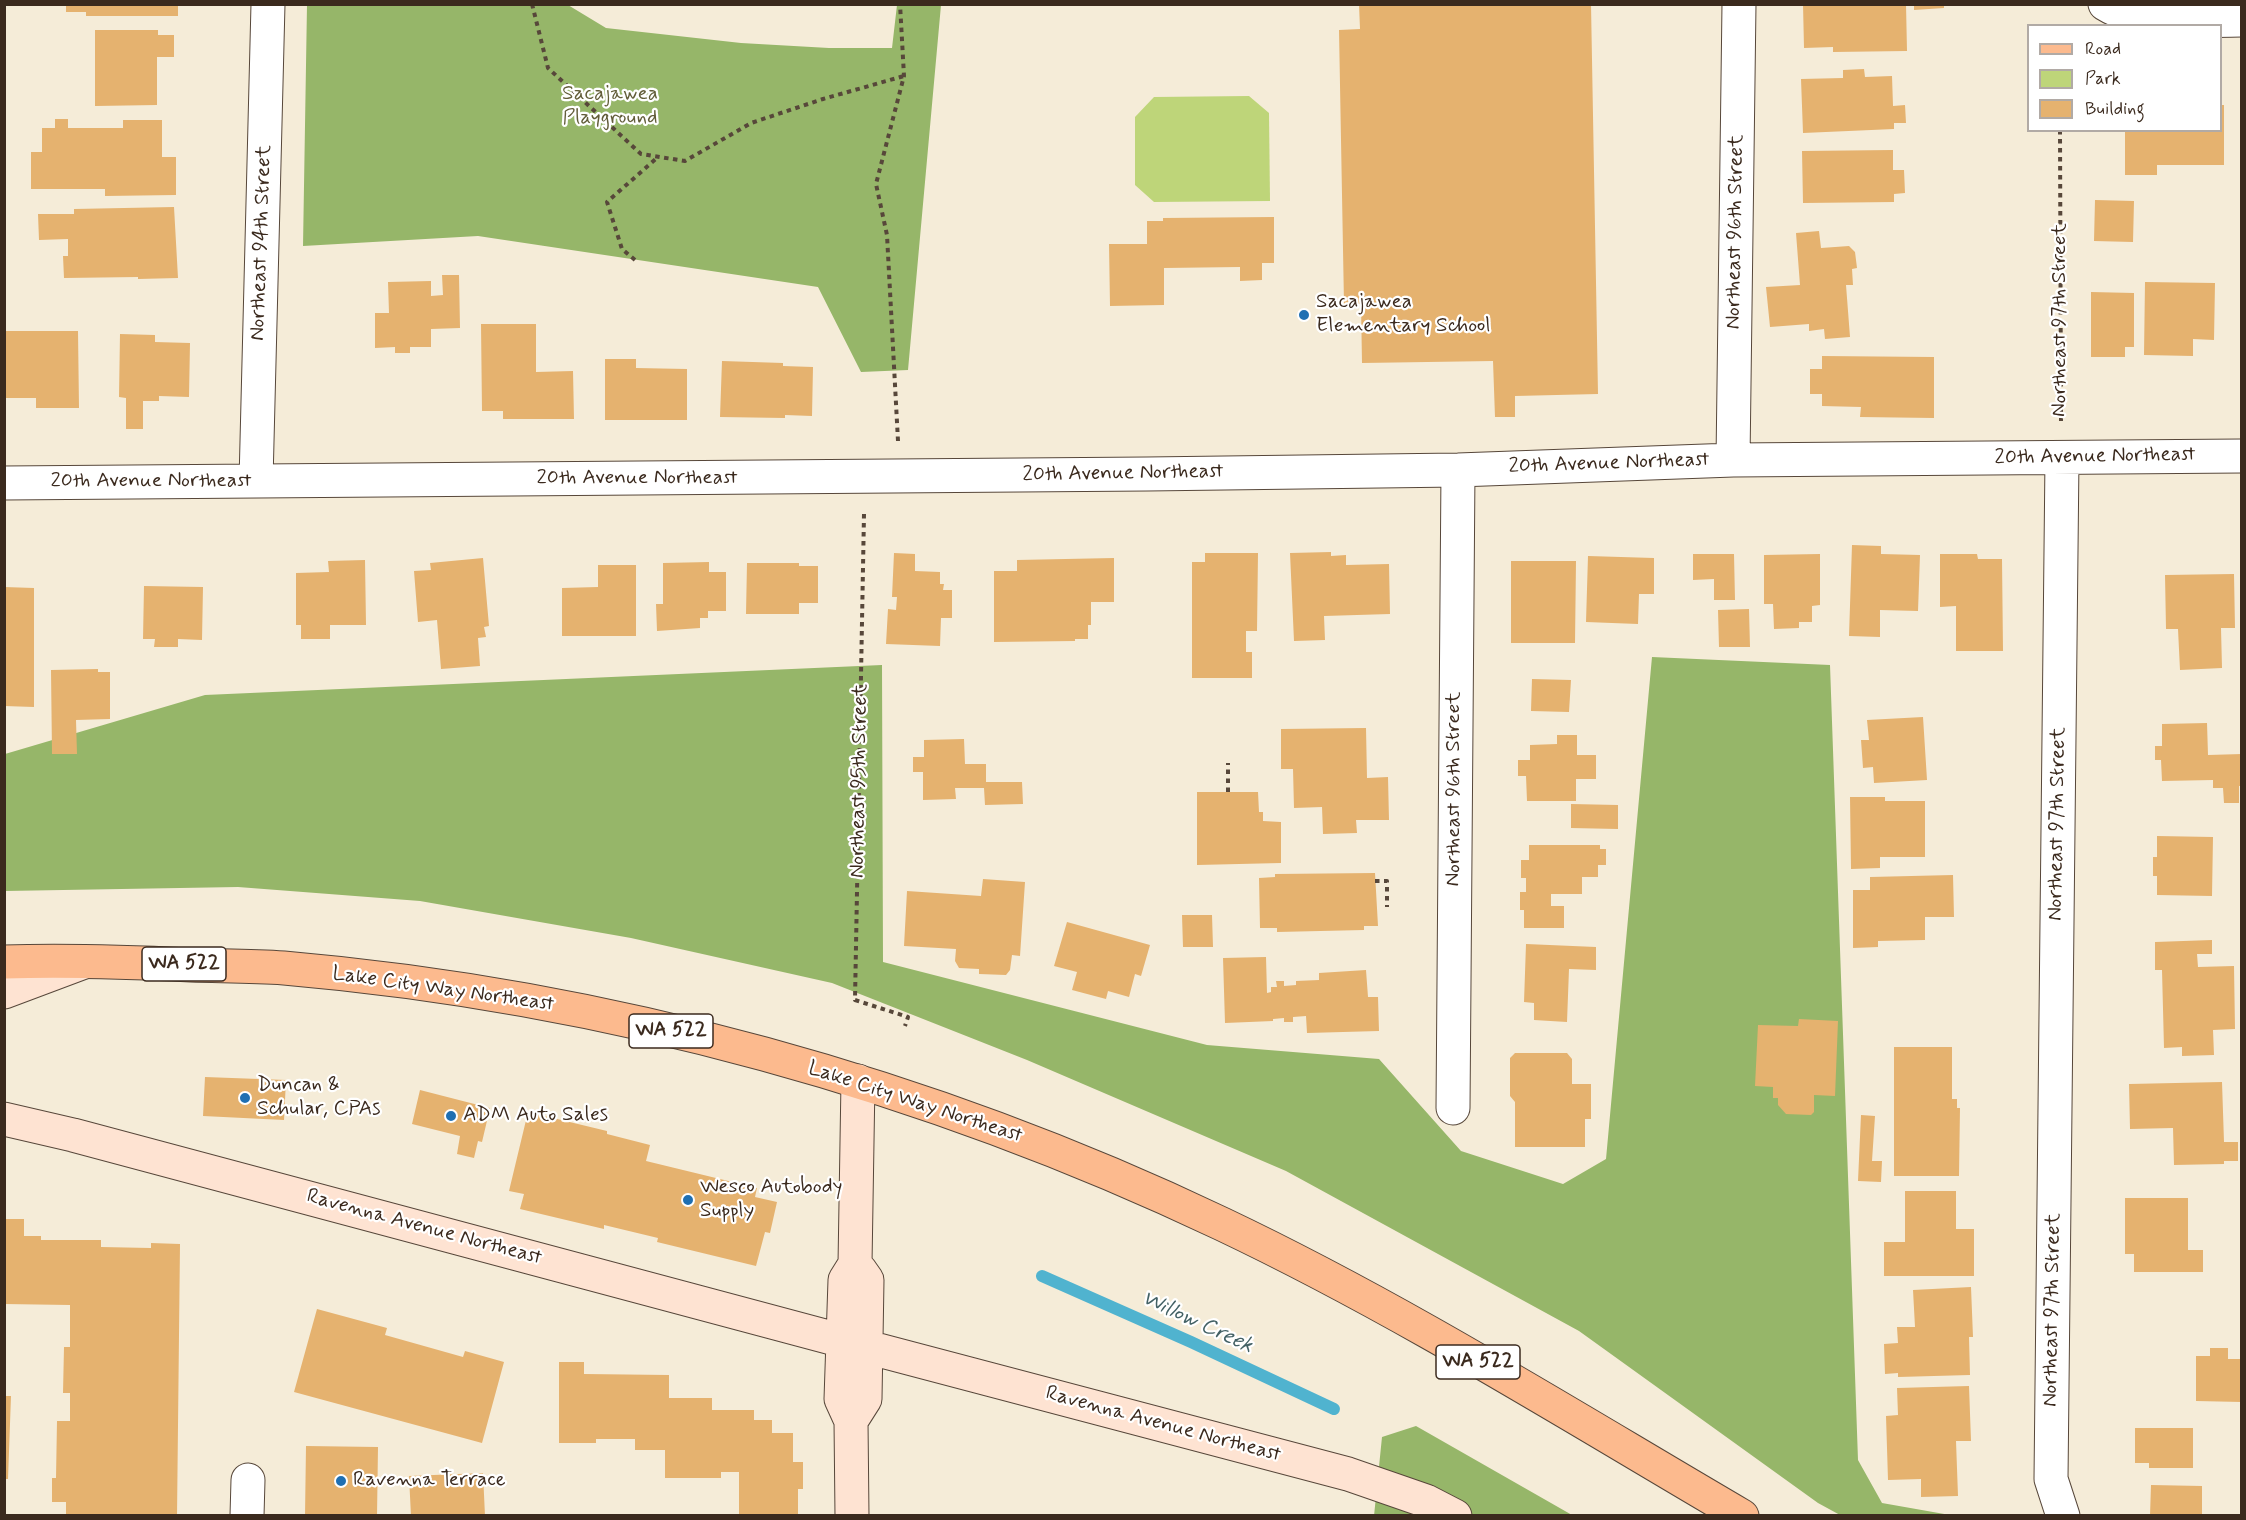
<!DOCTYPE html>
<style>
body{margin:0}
#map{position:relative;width:2246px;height:1520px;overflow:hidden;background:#f5ecd8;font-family:Mynerve,sans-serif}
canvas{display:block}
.frame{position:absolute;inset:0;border:6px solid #3b2a1e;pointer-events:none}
.legend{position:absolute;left:2027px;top:24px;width:195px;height:108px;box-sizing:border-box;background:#fff;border:2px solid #b1aaa5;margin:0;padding:8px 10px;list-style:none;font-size:18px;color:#3b2a1e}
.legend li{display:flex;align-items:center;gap:12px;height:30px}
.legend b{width:30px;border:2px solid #b1aaa5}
</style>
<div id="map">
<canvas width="2246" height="1520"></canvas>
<div class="frame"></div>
<ul class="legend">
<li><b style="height:8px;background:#fcba8e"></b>Road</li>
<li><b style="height:16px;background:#bed579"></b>Park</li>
<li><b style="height:16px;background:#e5b26f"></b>Building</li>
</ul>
</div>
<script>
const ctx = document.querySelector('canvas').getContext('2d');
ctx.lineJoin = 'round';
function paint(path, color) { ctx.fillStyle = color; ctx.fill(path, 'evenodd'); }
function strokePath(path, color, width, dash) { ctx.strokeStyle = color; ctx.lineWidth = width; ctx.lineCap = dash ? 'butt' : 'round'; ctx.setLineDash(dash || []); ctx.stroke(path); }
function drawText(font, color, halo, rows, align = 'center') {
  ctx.font = font + ' Mynerve,sans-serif'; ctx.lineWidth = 4.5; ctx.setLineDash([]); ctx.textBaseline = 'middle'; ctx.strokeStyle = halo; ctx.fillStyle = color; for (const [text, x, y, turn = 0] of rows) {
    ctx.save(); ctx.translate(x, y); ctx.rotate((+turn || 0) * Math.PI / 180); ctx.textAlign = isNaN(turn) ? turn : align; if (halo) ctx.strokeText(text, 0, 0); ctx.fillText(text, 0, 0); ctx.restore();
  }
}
paint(new Path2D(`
 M1249,96L1269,113L1270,201L1154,202L1135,185V117L1154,97Z`), '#bed579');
paint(new Path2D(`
 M307,5H568L606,28L741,43L829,48H892L897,5H941L908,370L861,372L818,287L478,236L303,246Z
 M1652,657L1830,665L1858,1460L1882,1503L1950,1515H1840L1818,1503L1579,1331L1286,1171L1027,1060L832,983L631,938L420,901L238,887L5,891V754L205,695L882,665L883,962L1207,1045L1379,1059L1461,1151L1563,1184L1606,1159Z
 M1416,1426L1572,1515L1374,1516L1382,1437Z`), '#96b669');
strokePath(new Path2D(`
 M1042,1276L1191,1342L1334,1409`), '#50b3cf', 12);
paint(new Path2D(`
 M66,4H178V16H86V12H66Z
 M1359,4H1591L1598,394L1515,396V417H1495L1493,361L1362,363L1361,304H1344L1339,30L1360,29Z
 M1803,4H1906L1907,51L1833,52V47L1804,48Z
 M1914,4H1944V8L1914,10Z
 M95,30H158V35H174V57H157V105L95,106Z
 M1864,69L1865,77L1892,76L1893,106L1905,105L1906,123H1894V129L1803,133L1801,79L1843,78V70Z
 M2220,105H2224V165H2157V175H2125V130H2220Z
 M55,119H68V128H123V120H162V157H176V195L105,196V189H31V152H42V128H55Z
 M1893,150V170H1904L1905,193L1894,194V202L1803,203L1802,151Z
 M2095,200L2134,201L2133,242L2094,241Z
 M174,207L178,278L138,279V277L64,278L63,256H68V239L39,240L38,214H74V209Z
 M1274,217V263H1262V280L1240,281V267L1164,268V305L1110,306L1109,244H1147V221H1163V218Z
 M1819,231L1821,248L1849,246L1855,252L1857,268L1852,269L1853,285H1846L1850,337L1825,339L1824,329L1809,331V324L1770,327L1766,287L1800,285L1796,233Z
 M442,275H459L460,328L431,329V347H410V353H395V347L375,348V313H389L388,282L431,281V296L443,295Z
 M2145,282L2215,283L2214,340L2193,339V356L2144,355Z
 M2091,292L2134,293V347H2125V357H2091Z
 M481,324H536V372L573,371L574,419H503V411H482Z
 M4,331H78L79,408H36V398H4Z
 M120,334L155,335V342L190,343L189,397L159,396V401H143V429H126V398L119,397Z
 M1822,356L1934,357V418L1860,417L1861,407L1822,406V394H1810V369H1822Z
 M605,359H636V368L687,369V420H605Z
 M722,361L783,363V366L813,367L812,416L785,415V418L720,417Z
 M1852,545L1881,546V554L1920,555L1918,611L1880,610V637L1849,636Z
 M1331,552V556L1346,555V565L1389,564L1390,614L1324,616L1325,640L1294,641L1290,553Z
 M894,553L915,554V571L940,572V584H944L943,590H952V618H941L940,646L886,644L888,609L896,610L897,597H892Z
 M1205,553H1258L1257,631H1246V652H1252V678H1192V562H1205Z
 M1693,554H1734L1735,600H1714V579L1693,580Z
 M1820,554V605L1812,606V622H1799V628L1774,629L1773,604H1764V555Z
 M1940,554H1977L1978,559H2002L2003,651H1956V606L1940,607Z
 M1588,556L1654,558V594H1639L1638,624L1586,622Z
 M483,558L489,626L484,627L486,637L478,638L480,666L441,669L437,620L418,622L414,571L431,570L430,563Z
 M1114,558V602H1091V625H1088V639H1075V641L994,642V571H1017V560Z
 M365,560L366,625H330V639H301V625H296V573L329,572L328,561Z
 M1511,561H1576L1575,643H1511Z
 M709,562V572H726V611H708V618H700V628L657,631L656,604H663V563Z
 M747,563H799V566H818V603H799V614H746Z
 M598,565H636V636H562V588L598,587Z
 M2234,574L2235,628H2221L2222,668L2180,670L2178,629H2166L2165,575Z
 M144,586L203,587L202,640L178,639V647H154L155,639H143Z
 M4,587L34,588V707L4,706Z
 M1749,609L1750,647H1719L1718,610Z
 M98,669V672H110V719L76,720L77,754H52L51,670Z
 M1532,679L1571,680L1569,712L1531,711Z
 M1923,717L1927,780L1874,783L1873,767L1863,768L1861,740H1869L1867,720Z
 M2207,723L2208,755L2242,754V786H2239V803H2224L2223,788H2213V780L2162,781L2161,760H2155V746H2162V724Z
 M1366,728L1367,778L1388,777L1389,820H1356L1357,833L1323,834L1322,807L1294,808L1293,769H1281V729Z
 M1557,735H1577V755H1596V779H1576V801H1527L1526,776H1518V760H1530V745L1557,744Z
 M964,739L965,764H986V782H1022L1023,804L985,805L984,788H955L956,799L923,800V772H913V757H924V740Z
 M1197,792H1258L1259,812H1263V821L1281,822V863L1197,865Z
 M1850,797H1885V801H1925V857H1880V868L1851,869Z
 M1571,804L1618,805V829L1571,828Z
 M2157,836L2213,837L2212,896L2157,895V876H2153V857H2157Z
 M1529,845H1600V849H1606V865H1598V877H1582V894H1551V906H1564V928H1524V910H1520V892H1526V878H1521V860H1529Z
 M1375,873L1378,926H1364V930L1277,932V928H1260L1259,878L1275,877V874Z
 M1953,875L1954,917H1925V940L1878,941V947L1853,948V890H1870V877Z
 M983,879L1025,882L1020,956L1012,955L1010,970L1006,975L979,974V969L959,968L955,961L956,949L904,946L907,891L981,896Z
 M1182,915H1212L1213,947H1183Z
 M1067,922L1150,945L1141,976L1135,974L1129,997L1108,991L1106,999L1072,990L1077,972L1054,966Z
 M2212,940V954H2197L2198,967L2234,966L2235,1029L2213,1030L2214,1055L2182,1056V1047L2164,1048L2162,970H2155V942Z
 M1526,944L1596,947V970L1569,969L1567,1022L1534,1020V1003L1524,1002Z
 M1266,957L1267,993L1271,992V987H1277L1276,981H1284V986L1296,985V981L1319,980V973L1366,970L1368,997H1378L1379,1031L1307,1033L1306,1016L1293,1017V1022H1284V1018L1273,1019V1021L1225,1023L1223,958Z
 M1799,1019L1838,1021L1835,1096L1814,1095V1112L1811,1115L1786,1114L1778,1105V1098H1773V1087L1755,1086L1758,1025L1798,1026Z
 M1894,1047H1952V1099H1957V1108H1960L1959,1176H1894Z
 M1515,1053H1567L1572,1059V1084H1591V1119H1585V1147H1515V1102L1510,1096V1058Z
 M205,1077L286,1080L284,1120L203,1116Z
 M2222,1082L2224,1142H2238V1161H2224V1164L2174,1165L2173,1128L2130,1129L2129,1084Z
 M420,1090L490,1108L482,1142L478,1141L474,1158L457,1154L460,1136L412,1124Z
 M528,1112L607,1131V1134L650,1145L646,1161L757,1188L755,1197L777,1202L770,1233L765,1232L756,1266L657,1242L658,1238L604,1225V1229L520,1209L524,1194L509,1191Z
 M1861,1115L1875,1116L1872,1161H1882L1881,1182L1858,1181Z
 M1905,1191H1956V1229H1974V1276H1884V1242H1905Z
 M2125,1198H2188V1250H2203V1272H2134V1254H2125Z
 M4,1219H24V1236H41V1240H101V1247L151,1248V1243L180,1244L177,1516H66V1502H52V1478H56L57,1421H70V1393H63L64,1347H70V1305L4,1304Z
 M1971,1287L1973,1337H1969L1970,1375L1898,1377V1373L1885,1374L1884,1344L1898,1343L1897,1327H1915L1913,1290Z
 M317,1309L387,1328L385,1335L463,1357L465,1351L504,1362L482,1443L294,1392Z
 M2210,1348H2228V1359H2242V1402L2196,1401V1356H2210Z
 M559,1362H584V1374L669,1375V1398H712V1410H754V1420H772V1433H793V1462H803V1489H798V1516H739V1472H721V1478H665V1450H635V1439H596V1443H559Z
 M1969,1386L1971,1441H1956L1958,1496L1921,1497V1479L1888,1480L1886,1416L1898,1415L1897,1388Z
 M4,1396H11L8,1479H4Z
 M2135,1428H2193V1468H2149V1463H2135Z
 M306,1446L378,1447L377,1516H305Z
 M483,1473L485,1516H411L409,1476Z
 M2151,1485L2202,1486V1516H2150Z`), '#e5b26f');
const street = new Path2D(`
 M2105,4C2144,28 2198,20 2242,20
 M2062,458L2051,1479L2063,1516
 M1733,460L1739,4
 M256,481L268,4
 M4,483L1147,474L1458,470L1733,460L2242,456
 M1453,1108L1458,470
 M247,1516L248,1480`);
const secondary = new Path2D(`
 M4,992L84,962
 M4,1119L73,1135L843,1341
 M867,1347L1348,1474L1426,1501L1455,1516
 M851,1421L865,1399L867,1280L860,1270
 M852,1516L851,1421L841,1399L845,1280L855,1264L858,1081`);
const primary = new Path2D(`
 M4,962C67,960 129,962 191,965C222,966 253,966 284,968C608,996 928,1084 1222,1224C1401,1309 1571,1416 1742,1516`);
strokePath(street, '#57473a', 35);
strokePath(secondary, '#57473a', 35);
strokePath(primary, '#57473a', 35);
strokePath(new Path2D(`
 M532,4L548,68L641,154L685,161L751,123L823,99L904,76
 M2060,130L2061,421
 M635,260L622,249L607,202L658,157
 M898,441L887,235L876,184L904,76L900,4
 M864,514L855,1000L908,1017L905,1026
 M1228,792V763
 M1375,881H1387V907`), '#57473a', 4, [4.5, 4.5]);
strokePath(street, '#fff', 33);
strokePath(secondary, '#fee3d2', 33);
strokePath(primary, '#fcba8e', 33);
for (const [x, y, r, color] of [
 [1304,315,6,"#1f6fb2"],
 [245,1098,6,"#1f6fb2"],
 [451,1116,6,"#1f6fb2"],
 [688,1200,6,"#1f6fb2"],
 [341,1481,6,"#1f6fb2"]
]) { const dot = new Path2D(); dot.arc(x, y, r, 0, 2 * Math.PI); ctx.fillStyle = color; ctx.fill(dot); strokePath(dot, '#fff', 2); }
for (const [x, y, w] of [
 [184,964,84],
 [671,1031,84],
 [1478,1362,84]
]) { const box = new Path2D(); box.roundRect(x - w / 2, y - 17, w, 34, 4.5); ctx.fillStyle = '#fff'; ctx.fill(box); strokePath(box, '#3b2a1e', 1.5); }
drawText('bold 20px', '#3b2a1e', null, [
 ["WA 522",184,964],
 ["WA 522",671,1031],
 ["WA 522",1478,1362]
]);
drawText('21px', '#625d39', '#fff', [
 ["Sacajawea",610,95],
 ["Playground",610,119]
]);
drawText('21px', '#3b2a1e', '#fff', [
 ["Northeast 96th Street",1736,232,-89],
 ["Northeast 94th Street",262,243,-88],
 ["Northeast 97th Street",2061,320,-90],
 ["20th Avenue Northeast",2095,457,-1],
 ["20th Avenue Northeast",1609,464,-2],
 ["20th Avenue Northeast",1123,474,-1],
 ["20th Avenue Northeast",637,479],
 ["20th Avenue Northeast",151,482],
 ["Northeast 95th Street",860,781,-89],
 ["Northeast 96th Street",1455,789,-90],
 ["Northeast 97th Street",2058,824,-89],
 ["Lake City Way Northeast",443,990,8],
 ["Lake City Way Northeast",915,1103,18],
 ["Ravenna Avenue Northeast",424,1228,15],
 ["Northeast 97th Street",2053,1310,-89],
 ["Ravenna Avenue Northeast",1163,1425,15]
]);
drawText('21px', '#3b2a1e', '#fff', [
 ["Sacajawea",1316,303],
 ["Elementary School",1316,327],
 ["Duncan &",257,1086],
 ["Schular, CPAs",257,1110],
 ["ADM Auto Sales",463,1116],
 ["Wesco Autobody",700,1188],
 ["Supply",700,1212],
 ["Ravenna Terrace",353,1481]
], 'left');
drawText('italic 22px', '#436165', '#fff', [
 ["Willow Creek",1197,1323,25]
]);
</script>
